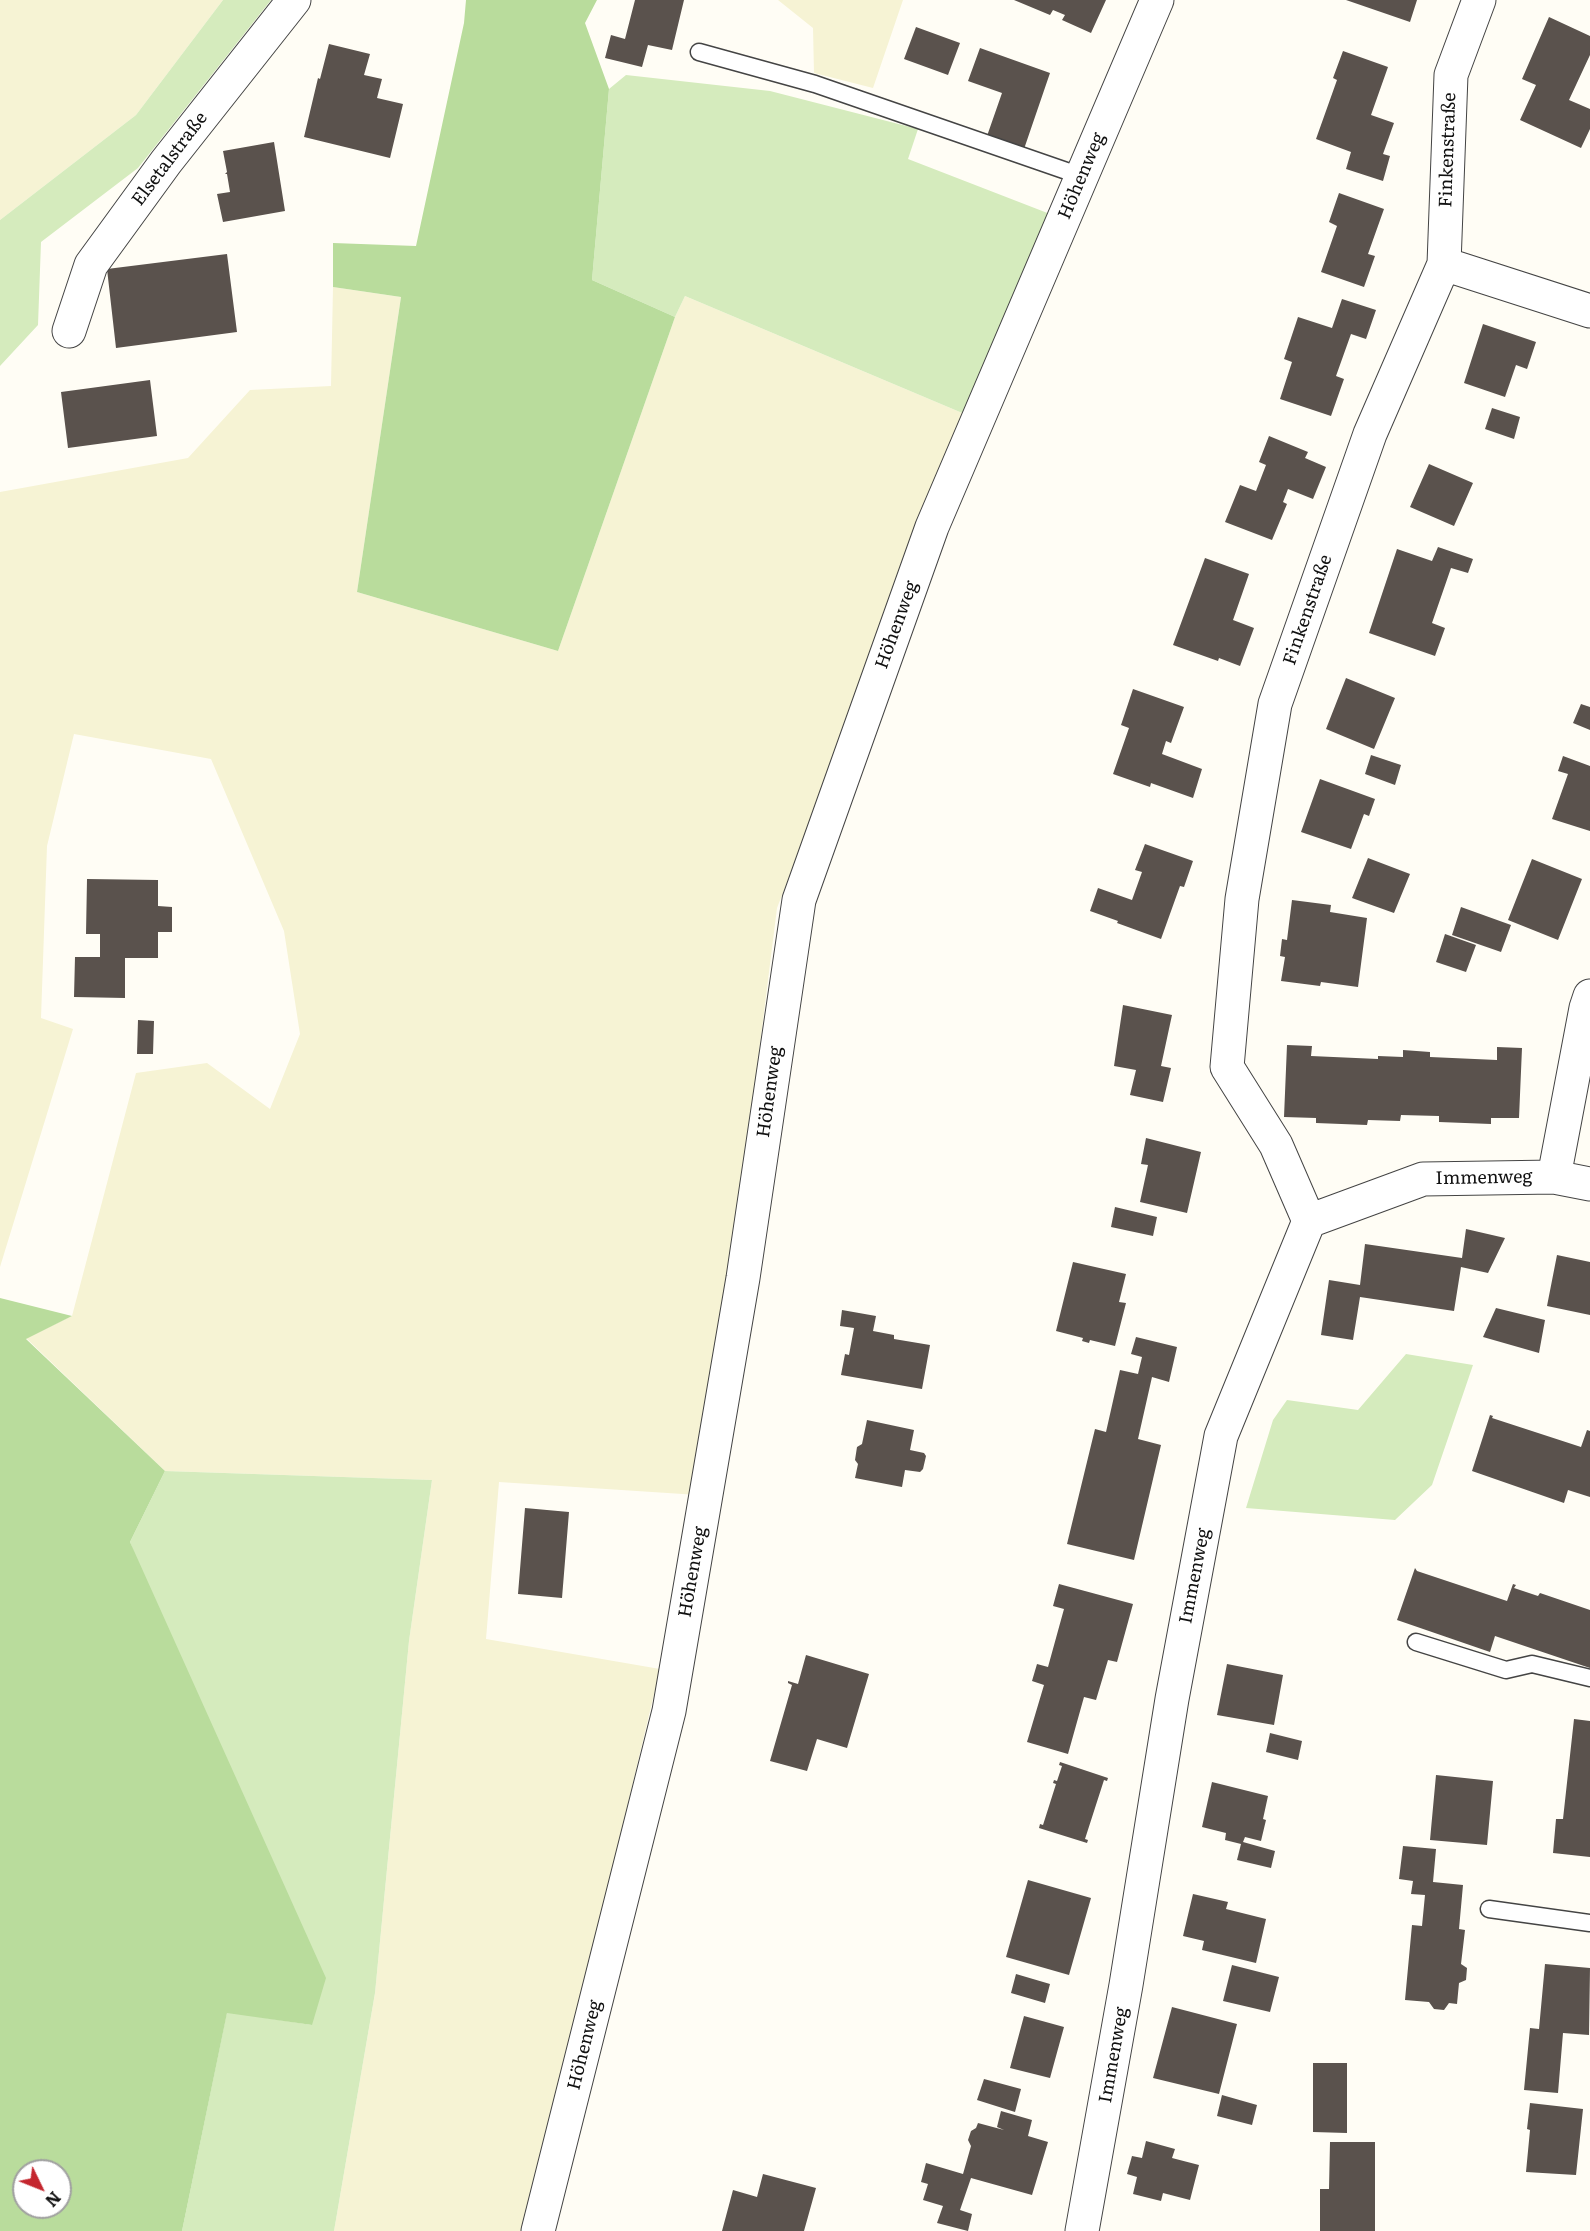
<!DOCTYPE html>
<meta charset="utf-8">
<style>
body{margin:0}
#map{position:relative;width:1590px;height:2231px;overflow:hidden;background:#fffdf5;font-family:Literata,serif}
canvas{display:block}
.north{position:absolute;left:12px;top:2159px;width:60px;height:60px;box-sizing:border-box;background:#fff;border:2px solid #a0a0a0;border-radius:50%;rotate:133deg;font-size:16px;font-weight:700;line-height:24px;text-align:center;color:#111}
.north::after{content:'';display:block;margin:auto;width:21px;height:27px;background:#c4262e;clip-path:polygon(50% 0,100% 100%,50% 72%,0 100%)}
</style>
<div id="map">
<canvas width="1590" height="2231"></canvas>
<div class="north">N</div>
</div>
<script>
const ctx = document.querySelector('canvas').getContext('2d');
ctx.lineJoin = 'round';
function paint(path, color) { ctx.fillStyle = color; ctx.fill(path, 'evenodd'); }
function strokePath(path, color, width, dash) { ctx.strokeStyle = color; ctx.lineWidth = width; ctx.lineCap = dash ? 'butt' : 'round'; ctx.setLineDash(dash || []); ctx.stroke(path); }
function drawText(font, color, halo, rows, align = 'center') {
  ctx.font = font + ' Literata,serif'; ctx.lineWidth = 6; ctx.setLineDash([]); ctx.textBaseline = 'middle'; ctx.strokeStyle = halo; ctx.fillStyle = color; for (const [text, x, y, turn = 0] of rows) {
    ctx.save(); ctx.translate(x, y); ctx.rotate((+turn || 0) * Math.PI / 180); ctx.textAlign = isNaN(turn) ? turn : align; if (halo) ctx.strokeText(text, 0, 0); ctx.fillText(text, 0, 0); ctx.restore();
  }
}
paint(new Path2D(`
 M0,0H223L136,115L0,220Z
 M778,0H903L873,88L814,73L813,28Z
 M333,287L401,297L357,592L558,651L675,317L685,296L967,415L777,908L730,1285L698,1495L499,1482L486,1639L660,1669L526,2231H334L375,1993L409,1641L432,1480L165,1471L26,1338L72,1316L136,1073L207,1063L270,1109L300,1034L284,931L211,759L74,734L47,846L41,1018L73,1029L0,1267V492L188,458L250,390L331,386Z`), '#f6f3d4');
paint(new Path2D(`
 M223,0H271L138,168L41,242L38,325L0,366V220L136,115Z
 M626,75L770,91L918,129L908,159L1050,214L967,415L685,296L675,317L592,280L609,89Z
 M1406,1354L1473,1365L1432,1485L1395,1520L1246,1508L1273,1420L1287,1400L1358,1410Z
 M165,1471L432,1480L409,1641L375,1993L334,2231H182L227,2012L312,2025L130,1542Z`), '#d5ebbd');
paint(new Path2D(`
 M466,0H597L585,23L609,89L592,280L675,317L558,651L357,592L401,297L333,287V243L416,246L464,23Z
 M0,1298L72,1316L26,1339L165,1471L130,1542L326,1978L312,2025L227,2013L182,2231H0ZM24,2171H60V2207H24Z`), '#b9dc9c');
paint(new Path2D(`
 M635,0H684L672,50L648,45L642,67L605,58L611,35L625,39Z
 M1014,0H1106L1091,33L1062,20L1065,15L1053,10L1050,15Z
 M1346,0H1417L1410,22Z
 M1549,17L1590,36V55L1569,100L1590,109V129L1581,148L1520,120L1536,85L1522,79Z
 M916,27L960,43L948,75L904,59Z
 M329,44L370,54L364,75L382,79L377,98L403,104L390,158L304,137L318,78L320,79Z
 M980,48L1050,73L1024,149L987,136L1002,93L968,81Z
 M1343,51L1388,67L1371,115L1394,123L1383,154L1390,156L1383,181L1346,169L1351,152L1316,139L1337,80L1333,78Z
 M274,142L285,211L223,222L217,194L230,192L227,174H225L227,172L223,151Z
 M1339,193L1384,209L1368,254L1375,256L1364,287L1321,272L1337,226L1329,222Z
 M227,254L237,332L116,348L107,269Z
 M1342,299L1376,310L1366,339L1351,334L1336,376L1344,379L1331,416L1280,399L1292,362L1284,359L1298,317L1332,328Z
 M1483,324L1536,342L1527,369L1516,365L1505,397L1464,383Z
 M150,380L157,436L68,448L61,392Z
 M1492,408L1520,417L1514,439L1485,429Z
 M1269,436L1308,452L1305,458L1326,467L1313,499L1288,489L1283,502L1287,504L1272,540L1225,522L1240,485L1256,491L1266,465L1259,462Z
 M1429,464L1473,483L1454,526L1410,507Z
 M1438,547L1473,559L1468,573L1451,568L1432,623L1445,628L1435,656L1369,633L1397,549L1432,561Z
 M1205,558L1249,574L1233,620L1254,628L1240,666L1219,658L1218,661L1173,645Z
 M1346,678L1395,698L1374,749L1326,729Z
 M1133,689L1184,707L1171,743L1166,741L1162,754L1202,769L1193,798L1151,783L1150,787L1113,774L1129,728L1121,725Z
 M1581,704L1590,707V730L1573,723Z
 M1371,755L1401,765L1395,785L1365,774Z
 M1563,756L1590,766V831L1552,819L1568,774L1558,771Z
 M1320,779L1375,799L1369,816L1364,814L1351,849L1301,832Z
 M1145,844L1193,861L1184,887L1180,886L1161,939L1117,923L1118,921L1090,911L1098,888L1132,900L1142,872L1135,870Z
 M1368,858L1410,874L1394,913L1352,898Z
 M1532,859L1582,879L1558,940L1508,920Z
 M87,879L158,880V906L172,907V932H158V958H125V998L74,997L75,957H100V934H86Z
 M1292,900L1331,905L1330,912L1367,918L1358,987L1321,982L1320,986L1281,981L1285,957L1280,956L1282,939L1287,940Z
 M1461,907L1511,925L1501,952L1452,935Z
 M1445,934L1476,945L1466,972L1436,962Z
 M1123,1005L1172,1015L1161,1066L1171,1068L1163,1102L1130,1095L1136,1070L1114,1066Z
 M138,1020L154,1021L153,1054H137Z
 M1287,1045L1312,1046L1311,1056L1378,1059V1056L1403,1057V1050L1430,1052V1057L1497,1060V1047L1522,1048L1519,1118H1491V1124L1439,1122V1116L1401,1115L1400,1121L1368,1120L1367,1125L1316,1123V1118L1284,1117Z
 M1146,1138L1201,1152L1187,1213L1140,1202L1148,1165L1141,1164Z
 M1115,1207L1157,1217L1153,1236L1111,1227Z
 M1466,1229L1505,1238L1488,1273L1461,1267L1454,1311L1360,1297L1353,1340L1321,1335L1329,1280L1360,1285L1365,1244L1462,1258Z
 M1557,1255L1590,1262V1315L1547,1306Z
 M1073,1262L1126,1274L1119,1302L1126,1303L1115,1346L1090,1340L1089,1343L1082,1341L1083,1338L1056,1331Z
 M1496,1308L1545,1320L1539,1353L1483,1337Z
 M842,1310L876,1316L873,1331L894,1335V1339L930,1345L922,1389L841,1375L845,1354L849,1355L854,1328L840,1326Z
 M1136,1337L1177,1347L1169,1382L1152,1377L1138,1439L1161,1445L1134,1560L1067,1544L1095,1429L1106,1432L1120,1370L1138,1374L1142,1357L1131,1354Z
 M1490,1415L1493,1416L1492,1418L1581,1447L1587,1430L1590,1431V1497L1568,1490L1564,1503L1472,1471Z
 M867,1420L914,1430L910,1450L924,1453L926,1456L923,1469L920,1472L905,1470L902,1487L855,1478L858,1464L855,1460L857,1447L862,1444Z
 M525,1508L569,1512L562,1598L518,1594Z
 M1415,1568L1417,1571L1507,1601L1513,1584L1516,1585L1514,1588L1538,1596L1540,1593L1590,1610V1668L1495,1636L1490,1652L1397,1620Z
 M1059,1584L1133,1604L1117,1662L1108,1660L1096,1700L1084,1697L1068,1754L1027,1742L1044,1685L1032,1681L1037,1664L1048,1667L1064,1609L1053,1606Z
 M806,1655L869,1674L847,1748L817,1739L807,1771L770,1761L792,1685L788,1683V1681L798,1684Z
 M1227,1664L1283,1675L1274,1725L1217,1715Z
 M1574,1719L1590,1721V1857L1553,1853L1556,1819H1563Z
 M1270,1733L1302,1741L1298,1760L1266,1752Z
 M1060,1762L1108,1778L1107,1781L1104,1780L1085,1839L1088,1840L1087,1843L1039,1828L1040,1824L1043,1825L1056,1784L1053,1783L1054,1780L1057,1781L1062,1766L1059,1765Z
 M1436,1775L1493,1781L1487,1845L1430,1840Z
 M1212,1782L1268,1796L1263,1819L1266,1820L1261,1841L1245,1837L1243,1842L1275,1851L1271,1868L1237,1860L1241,1844L1225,1840L1226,1833L1202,1827Z
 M1403,1846L1436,1849L1433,1882L1463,1885L1459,1929L1465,1930L1461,1964L1467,1968L1466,1980L1459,1983L1457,2004L1449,2003L1444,2010L1434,2009L1429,2002L1405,2000L1412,1925L1422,1926L1425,1895L1411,1894L1413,1881L1399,1879Z
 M1028,1880L1091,1898L1069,1975L1006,1957Z
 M1193,1894L1228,1902L1226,1909L1266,1919L1256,1963L1202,1950L1204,1941L1183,1936Z
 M1545,1964L1590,1968L1589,2035L1563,2033L1558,2093L1524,2090L1530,2028L1539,2029Z
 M1232,1965L1279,1977L1270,2012L1223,2001Z
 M1016,1974L1050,1984L1045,2003L1011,1993Z
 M1172,2007L1237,2024L1219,2094L1153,2078Z
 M1024,2016L1064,2027L1050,2078L1010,2068Z
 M1313,2063H1347V2133L1313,2132Z
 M984,2079L1021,2089L1015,2112L977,2100Z
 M1222,2095L1257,2105L1252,2125L1217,2116Z
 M1530,2103L1583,2109L1576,2175L1526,2172L1530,2130L1527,2129Z
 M1001,2111L1032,2120L1028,2136L1048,2142L1032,2195L971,2178L960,2210L972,2214L968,2231L937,2223L943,2206L923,2200L928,2184L921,2182L926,2163L963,2174L971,2146L968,2140L971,2131L976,2128L978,2123L1004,2130L997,2127Z
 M1146,2141L1175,2149L1172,2158L1199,2165L1190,2200L1163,2193L1161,2201L1133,2194L1137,2177L1127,2174L1132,2156L1142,2158Z
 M1330,2142H1375V2231H1320V2189H1329Z
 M763,2174L816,2188L804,2231H722L733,2190L757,2197Z`), '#5a524d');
const lane = new Path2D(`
 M699,52L815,84L1081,176
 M1416,1642L1506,1670L1532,1664L1590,1678
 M1489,1909L1590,1923`);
const street = new Path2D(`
 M1444,264L1590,311
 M69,331L91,265L166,162L294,0
 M1554,1177L1586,1008L1590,996
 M1309,1221L1276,1145L1227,1067L1242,899L1275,704L1370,434L1444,264L1451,75L1479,0
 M538,2231L669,1711L743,1278L799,900L932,527L1157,0
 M1082,2231L1126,1985L1172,1699L1221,1436L1309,1221L1423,1179L1554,1177L1590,1184`);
strokePath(lane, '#444', 19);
strokePath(street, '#444', 35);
strokePath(lane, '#fff', 16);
strokePath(street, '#fff', 33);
drawText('18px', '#111', '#fff', [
 ["Finkenstraße",1448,150,-88],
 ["Elsetalstraße",170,159,-53],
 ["Höhenweg",1082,176,-67],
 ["Finkenstraße",1308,610,-71],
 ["Höhenweg",897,625,-70],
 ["Höhenweg",770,1092,-82],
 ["Immenweg",1484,1178,-1],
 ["Höhenweg",693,1572,-80],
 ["Immenweg",1195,1576,-79],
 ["Höhenweg",585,2045,-76],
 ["Immenweg",1114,2055,-80]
]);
</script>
